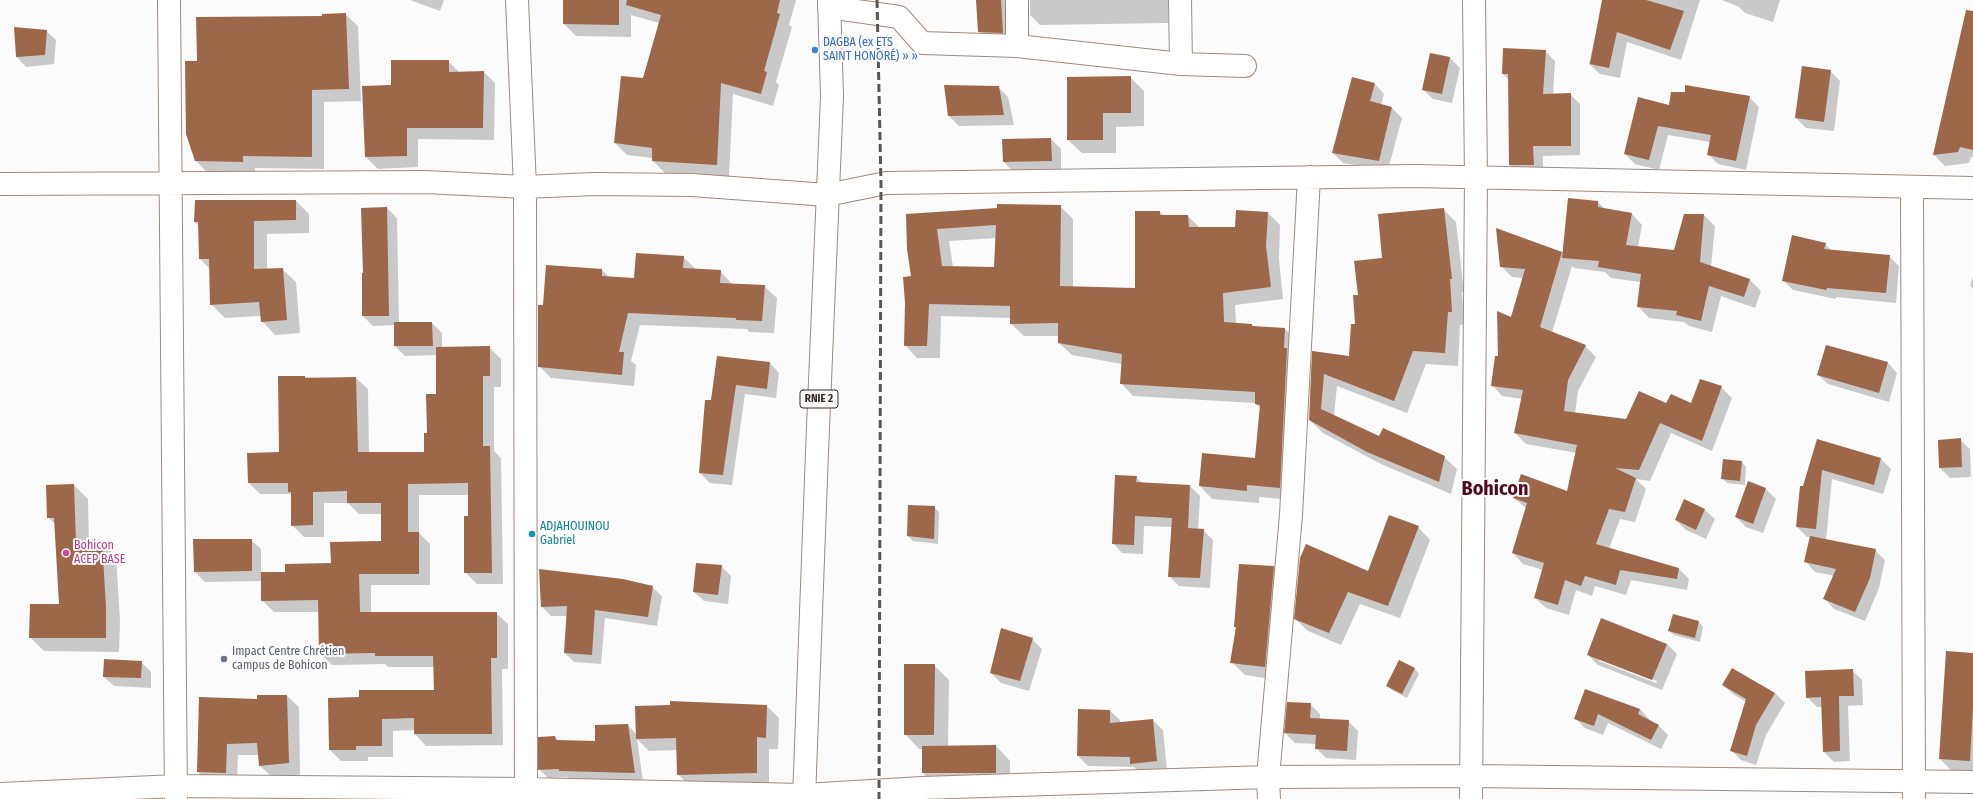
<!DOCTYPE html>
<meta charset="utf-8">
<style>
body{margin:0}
canvas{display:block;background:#fbfbfb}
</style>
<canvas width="1973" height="799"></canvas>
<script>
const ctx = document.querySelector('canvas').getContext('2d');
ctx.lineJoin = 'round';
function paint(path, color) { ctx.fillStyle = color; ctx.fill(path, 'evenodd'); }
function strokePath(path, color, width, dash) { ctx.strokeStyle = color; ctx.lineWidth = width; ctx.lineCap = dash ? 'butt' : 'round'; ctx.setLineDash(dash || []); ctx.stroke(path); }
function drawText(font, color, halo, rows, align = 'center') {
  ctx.font = font + ' "Fira Sans Condensed",sans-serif'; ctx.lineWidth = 4; ctx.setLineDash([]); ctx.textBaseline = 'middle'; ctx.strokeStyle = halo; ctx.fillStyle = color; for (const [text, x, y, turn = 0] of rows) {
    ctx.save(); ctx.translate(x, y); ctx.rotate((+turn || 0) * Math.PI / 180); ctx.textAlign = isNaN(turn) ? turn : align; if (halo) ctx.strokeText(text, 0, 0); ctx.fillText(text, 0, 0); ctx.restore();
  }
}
paint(new Path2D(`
 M410,0H444L440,11Z
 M564,0H796L789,25L792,27L776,82L779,85L773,106L733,94L729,177L665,173L653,161V158L627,155L615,143L643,79L659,23L631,15V37L576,36L564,24Z
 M977,0H1006L1012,42H988L979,32Z
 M1030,0H1168V23L1040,25L1030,15Z
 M1603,0H1700L1681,60L1627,42L1620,78L1600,74L1589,64Z
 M1722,0H1780L1773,22L1745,13L1739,7Z
 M345,14L358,26L361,101L324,102V169L255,168V174L208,173L196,161L198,62L323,17Z
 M46,31L56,40L54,64L26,67L17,57Z
 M1973,35V157H1971L1969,163L1945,166L1934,155Z
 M1545,51L1555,61L1553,95L1570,94L1580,104V155L1543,156V174L1520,175L1510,165L1509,80L1503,74Z
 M1431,54L1450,58L1460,68L1452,103L1433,99L1423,90Z
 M448,61L460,73L484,72L495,83L494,140L418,139V167L378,169L366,157L363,87L392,86Z
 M1830,71L1840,81L1834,131L1806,128L1796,118Z
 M1130,77L1144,91V126L1116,127V153H1082L1068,140Z
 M1375,84L1384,94L1381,105L1392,108L1402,118L1388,170L1343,163L1333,153Z
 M998,87L1008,97L1014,125L959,126L949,116Z
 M1749,97L1759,107L1746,170L1718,164L1708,154L1710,142L1668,135L1659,170L1635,164L1625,154L1670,106Z
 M1051,139L1061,149V171L1013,172L1004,162L1003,140Z
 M196,201H296L309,214V233L267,234V270L282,269L296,282L300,333L275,335L262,321L261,316L225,318L211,304L210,269L200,259V227L195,222Z
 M1598,202L1605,209L1631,213L1642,225L1638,247L1674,251L1704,215L1715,226L1711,267L1750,280L1761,291L1755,308L1721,296L1712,332L1689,326L1684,322L1649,318L1638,306L1640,282L1611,278L1605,272L1574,268L1572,266L1552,333L1585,346L1596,357L1578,391L1575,414L1627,420L1667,404H1692L1721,387L1732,398L1712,451L1671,433L1650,481L1636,479L1646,489L1635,522L1620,519L1609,549L1679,569L1689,579L1687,590L1631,580L1626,595L1595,586L1592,596L1576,590L1569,615L1546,608L1535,598L1543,570L1523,564L1513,553L1527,509L1514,498L1568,492L1577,453L1526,444L1515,433L1522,399L1502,396L1492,385L1499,357L1523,278L1512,277L1501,266L1562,253L1563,254Z
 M1060,206L1073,219V287L1136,289L1160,212L1164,216H1188L1200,228H1236L1268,213L1280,225L1279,259L1283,299L1235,305L1236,324L1252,325L1254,327L1285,329L1297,341L1292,500L1259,497V503L1212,499L1200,486L1255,459L1261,409L1255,403L1133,396L1121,383L1122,364L1072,355L1059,343V336H1024L1011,324V318L941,316L940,358H917L905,345L912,277L907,215ZM997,238L995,268L953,267L949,241Z
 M387,208L397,218L399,323H432L442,333V347H489L501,359V387H494V451L501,458L503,584H477L465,572L469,495H419V533L430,544V585H371V613H496L508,624V669H502L503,745L426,746L415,734V730L393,731V757H368V761H341L330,750L360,698L435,691L434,667H388L385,664L332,665L320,653L319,612H274L262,600V581L205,582L195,572L251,540L261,549V573H286L332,564L382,542V514H359L348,503H324V537H304L292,525L291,494H260L249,483L280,453L279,377L356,378L368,389L369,453H425L437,395V355L405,356L395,346V325L373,326L363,316Z
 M1443,209L1456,222L1464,292H1462L1464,324L1460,325L1458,366L1426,364L1407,413L1337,386L1334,416L1379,438L1444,457L1457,469L1451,494L1381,464L1323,433L1310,420L1313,352L1350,357L1356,325L1359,296L1383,259Z
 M1825,244L1832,251L1889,256L1899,266L1896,303L1836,297V299L1793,290L1784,281Z
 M683,257L696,269L720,271L732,284L764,286L777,298L774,333L749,332L747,329L640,325L631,361L636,365L634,386L551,378L539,366L544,306L602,270L610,278L635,279Z
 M1973,277V289L1970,285Z
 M718,357L770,363L779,373L776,398L745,394L732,485L710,483L700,473Z
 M1888,363L1897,373L1889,402L1828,384L1818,375Z
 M1960,440L1970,449L1971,477L1950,478L1940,468Z
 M1818,441L1881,459L1891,469L1883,494L1832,479L1826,540L1875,550L1885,560L1879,588L1865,621L1834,609L1825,599L1834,576L1815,572L1806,562L1811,537H1807L1797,527L1804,488Z
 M1742,462L1746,467L1745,485L1727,483L1722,478Z
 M1136,477L1143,484L1190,486L1200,496L1198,530H1203L1213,540L1210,588L1179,586L1169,576L1172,527L1144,526L1143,554L1122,553L1113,543Z
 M1749,483L1766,489L1776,499L1763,533L1746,527L1736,517Z
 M74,485L88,499L89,543L102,542L116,556L120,621L119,652L44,651L30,637L60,605L55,524L48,517L47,486Z
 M1685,501L1705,510L1715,519L1706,539L1686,530L1676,520Z
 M934,507L939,512L938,544L913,541L908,536Z
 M1418,527L1430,540L1400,618L1360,604L1341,645L1308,631L1295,619L1368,572Z
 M721,566L731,576L728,604L704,601L694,592Z
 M1274,567L1287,580L1277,680L1245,675L1232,662L1236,628L1235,626Z
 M540,571L652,587L662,596L657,626L605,618L601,664L574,662L565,653L568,616H551L542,607Z
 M1699,622L1703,627L1700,642L1674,635L1669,631Z
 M1032,639L1042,649L1029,691L1001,683L991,673Z
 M1667,644L1677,654L1662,690L1598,665L1588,655ZM1599,659L1657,681L1656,683L1599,661Z
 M1973,654V775L1955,774L1940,759Z
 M1400,661L1415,669L1419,674L1407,698L1392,690L1387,685Z
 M141,662L151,672V688L114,686L104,677Z
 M934,665L949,680L948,746H996L1010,761V787L938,788L923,773V749H919L905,734Z
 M1732,669L1775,693L1785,703L1766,735L1756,765L1741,760L1731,750L1746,702L1733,694L1723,685Z
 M1852,670L1862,680L1863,705L1848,706L1850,761L1834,762L1824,752L1822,707H1817L1807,697Z
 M1585,690L1640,709L1649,719V721L1659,726L1668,735L1661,749L1608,723L1603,735L1585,728L1575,718Z
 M258,696H287L299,707L300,775L272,777L260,766L259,755H238L237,784L209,783L198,772L258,700Z
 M1310,704L1320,714V719L1348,721L1358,731L1356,760L1326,758L1316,748V744L1295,743L1285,733Z
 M767,706L779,718L778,749H769V785L690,787L678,774L677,750L649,751L637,739L643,781L569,779L567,777L548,778L539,769L555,737L559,741L596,742L628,725L637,735Z
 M1110,711L1120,720V723L1153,720L1163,730L1167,770L1141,773L1134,767L1088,766L1078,756Z`), '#0003');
paint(new Path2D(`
 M563,0H619V25L563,24Z
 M627,0H780L777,13L780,14L764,71L767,72L761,94L721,83L717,165L652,161V148L614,143L621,76L643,78L661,15L626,5Z
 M976,0H1001L1003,33L978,32Z
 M1602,0H1646L1684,11L1670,50L1617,32L1609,68L1590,64Z
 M1966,10L1973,11V150L1960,147L1958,152L1933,155Z
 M346,13L349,89L312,90V157L243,156V162L195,161L186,134L185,61H197L196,17L322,16V14Z
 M14,27L47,30L45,55L16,57Z
 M1503,48L1546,50L1543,94L1571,93V146H1533L1534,165H1509L1508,74H1502Z
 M1430,53L1450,57L1442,94L1422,90Z
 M391,60H449V72L484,71L483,128H407V156L365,157L362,86L391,85Z
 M1802,66L1831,70L1824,122L1795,118Z
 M1131,76V113H1103V140H1067V77Z
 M1352,77L1375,83L1370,101L1392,107L1379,161L1332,153Z
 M944,85L999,86L1004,115L948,116Z
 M1685,85L1750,96L1736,161L1707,155L1711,135L1658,126L1649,160L1624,154L1638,97L1669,105L1671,92H1685Z
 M1051,138L1052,161L1003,162L1002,139Z
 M1568,198L1598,201V207L1632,213L1626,245L1674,250L1684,214H1704L1700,262L1750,279L1744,297L1709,286L1701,321L1676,315L1677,311L1637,307L1641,274L1598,267L1599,261L1562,258Z
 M195,200H296V220L254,221V269L283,268L287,320L261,322L259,302L210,305L209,259H199L198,222H194Z
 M997,204L1061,205L1060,286L1135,288V211H1160V215H1188L1189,227H1235L1236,210L1268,212L1266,246L1271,287L1223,293L1224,322L1252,324V326L1285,328L1284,348H1287L1280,488L1247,485V491L1199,486L1202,453L1255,458L1260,405L1255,404V392L1120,384L1122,354L1058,343V323L1010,324V306L929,304L927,346H904L905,303L903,277L911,276L907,249L906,214L997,208ZM996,225L994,267L942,266L937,229Z
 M387,207L389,316H362V273H363L361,208Z
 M1444,208L1452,279H1450L1452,312H1448L1445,353L1413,351L1394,401L1324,374L1321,409L1379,436L1383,428L1445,456L1439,482L1367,452L1309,420L1312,351L1349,356L1351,324H1355L1353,295H1358L1354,261L1382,258L1378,214Z
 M1496,228L1562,252L1540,327L1586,345L1568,380L1564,411L1626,419L1639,391L1666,403L1671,394L1691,403L1700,379L1722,386L1702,441L1660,423L1639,470L1615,468L1636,478L1625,512L1609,509L1596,544L1679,568L1677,579L1620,570L1616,585L1585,576L1581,586L1565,580L1558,605L1534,598L1544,563L1512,553L1527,503L1513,498L1521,474L1567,491L1577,445L1514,433L1523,390L1491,386L1495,356H1498L1497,311L1511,317L1525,269L1500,267Z
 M1792,235L1826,243L1824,249L1890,255L1886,293L1827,288L1826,290L1782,281Z
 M636,253L684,256L683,268L721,270L720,283L765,285L762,321L736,320V318L628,313L619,352H624L622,375L538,367V305H543L546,265L602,269V276L634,278Z
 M394,322H432L433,346H394Z
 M1826,345L1888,362L1879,393L1817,375Z
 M490,346V376H483V446H490L492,573H464V516H468V483L408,484V532H419V574H359L360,612H497V658H491L492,734H414V718L382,719V746H356V750H329L328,698L359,697V690H434L433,656H375V653L319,654L318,600L261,601V572H285V564L331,563L330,542L381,541V503H347V491L313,492V525L291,526V492H288V483H248L247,453L279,452L278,376H305V378L356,377L358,452H424V433H427L426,394H436V347Z
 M717,356L770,362L767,389L736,385L723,475L699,473L705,400H711Z
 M1961,438L1962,467L1939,468L1938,440Z
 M1817,439L1881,458L1874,485L1822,470L1816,529L1796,527L1800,486H1803Z
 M1723,459L1742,461L1740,481L1721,479Z
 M1115,475L1137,476L1136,482L1190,485L1188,528L1204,529L1200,578L1168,577L1172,518L1135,516L1134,545L1112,544Z
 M1748,481L1766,488L1753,524L1735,517Z
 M74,484L76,543L102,541L106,607V638H29L30,604H59L54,518H47L46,485Z
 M1684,499L1705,509L1696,530L1675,520Z
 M908,505L935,506L934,539L907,536Z
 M1389,515L1419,526L1388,606L1348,592L1329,633L1294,619L1300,558L1306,544L1368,571Z
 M1810,536L1876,549L1870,578L1855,612L1823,599L1836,569L1804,562Z
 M193,539H252V571L194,572Z
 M696,563L722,565L718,595L693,592Z
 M1239,564L1274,566L1265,667L1230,663L1236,627H1234Z
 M539,569L623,579L653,586L648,617L595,610L592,655L564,653L567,606L541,607Z
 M1673,614L1699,621L1695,638L1668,631Z
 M1601,618L1667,644L1652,680L1587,655Z
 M1001,628L1033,638L1020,681L990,673Z
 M1946,651L1973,653V707L1970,761L1939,759Z
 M104,659L142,661L141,678L103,677Z
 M1399,660L1415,668L1402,694L1386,686Z
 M904,664H935L934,735H904Z
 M1732,668L1775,693L1756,725L1747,756L1730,751L1746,699L1722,685Z
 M1853,669L1854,696H1839L1840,751L1823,752L1821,697L1806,698L1805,671Z
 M1585,689L1640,709L1638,714L1659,725L1651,740L1598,714L1594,726L1574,719Z
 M257,695H287L289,763L259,766L257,743L227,744L226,773L197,772L199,697L257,699Z
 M670,701L767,705L766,738L757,737V773L677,775L676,738L636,739L635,706L670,705Z
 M1287,702L1311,703L1310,718L1349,720L1347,751L1315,749L1316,735L1284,733Z
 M1078,709L1110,710V723L1153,719L1157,761L1130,764V757L1077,756Z
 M628,724L635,773L559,771V769L538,770V737L555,736L556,740L595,741V725Z
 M996,745V773H922V746Z`), '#9d674a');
const minor = new Path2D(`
 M169,0L176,799
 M517,0L525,187L526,799
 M1180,0L1181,64
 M829,7L899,17L922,43L1017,46L1181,64L1245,66
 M1017,46V0
 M0,184L426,182L525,187L594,184L692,185L827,195L886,183L1415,176L1973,188
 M1912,187L1914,799
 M0,794L176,786L526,789L804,795L922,788L1268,777L1470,776L1973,782
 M1269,799L1268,777L1291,515L1309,177
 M1471,799L1476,178L1474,0`);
const highway = new Path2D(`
 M804,799L817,452L832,96L829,0`);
strokePath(minor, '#a68777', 24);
strokePath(highway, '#a68777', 24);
strokePath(minor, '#fff', 22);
strokePath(highway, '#fff', 22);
strokePath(new Path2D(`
 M877,0L881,184L879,799`), '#5f5550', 3, [8, 4]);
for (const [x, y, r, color] of [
 [815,50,4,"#3f7fe0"],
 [532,534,4,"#0f9aa8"],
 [66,553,4,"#d1479c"],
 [224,659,4,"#6b7280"]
]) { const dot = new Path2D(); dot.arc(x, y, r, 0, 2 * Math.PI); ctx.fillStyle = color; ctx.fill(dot); strokePath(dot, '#fbfbfb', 1.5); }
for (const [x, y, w] of [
 [819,399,38]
]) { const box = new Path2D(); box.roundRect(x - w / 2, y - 9, w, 18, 3); ctx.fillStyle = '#fbfbfb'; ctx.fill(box); strokePath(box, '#362923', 1); }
drawText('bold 11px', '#362923', null, [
 ["RNIE 2",819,399]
]);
drawText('12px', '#366cbe', '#fbfbfb', [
 ["DAGBA (ex ETS",823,43],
 ["SAINT HONORÉ) » »",823,57]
], 'left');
drawText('12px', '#0d838f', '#fbfbfb', [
 ["ADJAHOUINOU",540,527],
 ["Gabriel",540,541]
], 'left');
drawText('12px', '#b23c85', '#fbfbfb', [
 ["Bohicon",74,546],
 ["ACEP BASE",74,560]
], 'left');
drawText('12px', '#5b616d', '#fbfbfb', [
 ["Impact Centre Chrétien",232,652],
 ["campus de Bohicon",232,666]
], 'left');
drawText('bold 20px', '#500a1b', '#fbfbfb', [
 ["Bohicon",1495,489]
]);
</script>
